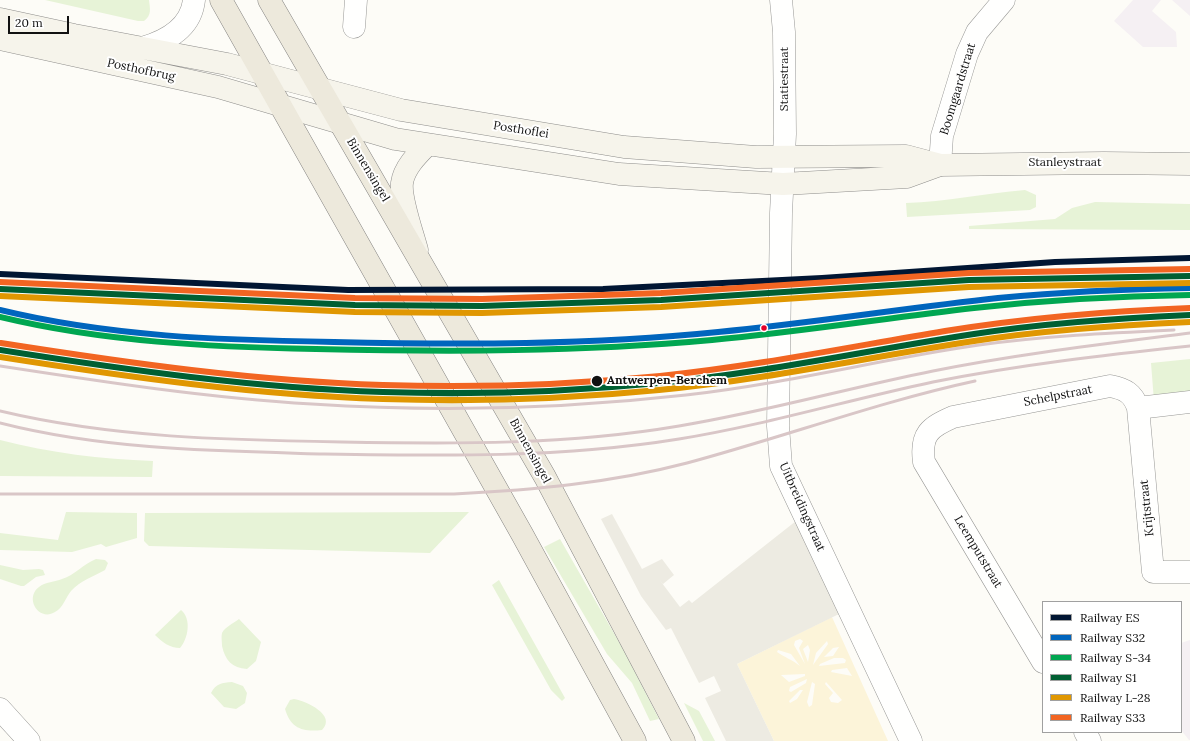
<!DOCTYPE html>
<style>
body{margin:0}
#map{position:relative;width:1190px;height:741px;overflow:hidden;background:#fdfcf7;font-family:Lora,serif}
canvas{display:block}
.legend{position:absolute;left:1042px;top:601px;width:140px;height:132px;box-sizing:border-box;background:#fff;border:1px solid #a0a0a0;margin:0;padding:5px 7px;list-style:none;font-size:12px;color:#111}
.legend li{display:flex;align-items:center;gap:8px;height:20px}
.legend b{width:20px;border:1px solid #a0a0a0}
.scale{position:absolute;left:8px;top:16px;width:61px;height:18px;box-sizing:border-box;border:2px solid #111;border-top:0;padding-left:5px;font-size:12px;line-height:14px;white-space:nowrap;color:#111;-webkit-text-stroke:3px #fff;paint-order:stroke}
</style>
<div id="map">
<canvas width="1190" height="741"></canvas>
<ul class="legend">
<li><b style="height:5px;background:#011633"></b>Railway ES</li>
<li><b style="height:5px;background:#0065bd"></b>Railway S32</li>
<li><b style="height:5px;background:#00a651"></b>Railway S-34</li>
<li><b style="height:5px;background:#005f33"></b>Railway S1</li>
<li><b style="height:5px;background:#e09702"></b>Railway L-28</li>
<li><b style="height:5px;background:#f26522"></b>Railway S33</li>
</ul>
<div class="scale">20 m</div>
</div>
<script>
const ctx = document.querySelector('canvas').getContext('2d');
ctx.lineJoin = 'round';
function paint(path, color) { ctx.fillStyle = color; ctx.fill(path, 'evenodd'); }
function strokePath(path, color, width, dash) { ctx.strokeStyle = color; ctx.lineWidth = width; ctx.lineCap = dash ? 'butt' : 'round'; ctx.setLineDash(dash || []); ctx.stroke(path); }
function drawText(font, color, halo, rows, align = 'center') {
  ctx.font = font + ' Lora,serif'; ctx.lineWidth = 4; ctx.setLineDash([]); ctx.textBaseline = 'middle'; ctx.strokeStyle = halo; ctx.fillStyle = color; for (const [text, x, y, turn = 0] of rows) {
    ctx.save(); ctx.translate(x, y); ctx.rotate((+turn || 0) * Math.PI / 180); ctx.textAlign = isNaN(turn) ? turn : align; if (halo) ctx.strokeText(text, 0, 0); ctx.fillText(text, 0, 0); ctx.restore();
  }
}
paint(new Path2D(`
 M1133,0H1161L1152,11L1176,32L1177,47H1143L1114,21Z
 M1172,0H1190V16Z
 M1190,640V740H1189L1181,730V643Z`), '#f5f0f3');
paint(new Path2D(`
 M45,0H149C150,9 152,15 144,21H138Z
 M1025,190L1036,195V207L1030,210L907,217L906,203C946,202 985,193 1025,190Z
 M1095,202L1190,204V230L969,229V226L1055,219L1072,208Z
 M1190,359V413L1155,414L1151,363Z
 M0,440C50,453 101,459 153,461L152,477L0,476Z
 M66,512L137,513V538L106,547L101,544L72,552L0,550V533L58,540Z
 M469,512L430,553L149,546L144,541L145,513Z
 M560,539L623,649L659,719L650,721L632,683L607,654L544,547Z
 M96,559L105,560L108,563L105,570C94,576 80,581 71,591C66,597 63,608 55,612C39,622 24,598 39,587C45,582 55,582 62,579C75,575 83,564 96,559Z
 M0,565L23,570L39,569L43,570L45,575L36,577L24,586H21L0,579Z
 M499,580L565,698L562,701L551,690L492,585Z
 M181,610C192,619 188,639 180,648C170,648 162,642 155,635Z
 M239,619L261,642L256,661L247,669C232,668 225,660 222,646C222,642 221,637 222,633C225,627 234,623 239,619Z
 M232,682L243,686L247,693L245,703L236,709L224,707L211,693C216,683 222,683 232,682Z
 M294,699C306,701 337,715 322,730C303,732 291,729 285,709L290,700Z
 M684,703L699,711L715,741H703Z`), '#e7f3d7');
paint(new Path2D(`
 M832,617L888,741H774L737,664ZM800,639L803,641L799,648L805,664L794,645L795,641ZM827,641L828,644L813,665L816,653ZM808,645L810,650L808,662L803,649ZM839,647L833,656L824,657L833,648ZM778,650L791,654L800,666C793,660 784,657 777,652ZM834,658H843L846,660L845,663L819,666L820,664ZM847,668L852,676L831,672L832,670ZM805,674V676L789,682L781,675ZM807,679L806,683L791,692L789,691L790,687ZM812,682L815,684L812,705L809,707L807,702ZM826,682L842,700L838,703L831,702L829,698L833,693L825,684ZM800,690H803L797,699L790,703L789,701Z`), '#fcf4d9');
paint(new Path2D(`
 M612,514L642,569L662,559L674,575L663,584L659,579L680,607L689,600L692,603L796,521L839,614L737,664L774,741H726L705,698L721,691L714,676L699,683L671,628L666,630L641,596L601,519Z`), '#edebe2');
const street = new Path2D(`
 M781,0L784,32L785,134L781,213L778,426L781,466L911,741
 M354,27L356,0
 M142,48C167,41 191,28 194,0
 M940,165L942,136L967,54L977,32L1004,0
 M1138,408L1190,402
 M1043,662L924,462C920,434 930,427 953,417L1110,386C1125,389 1133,393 1138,408L1153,572H1190
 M0,709L29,741
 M1085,732L1090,741`);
const secondary = new Path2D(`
 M0,19L74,35L227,64L401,110L624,147L756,157L906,156L940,165L1104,163L1190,164
 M0,39L218,87L395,139L619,174L783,184L907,177L940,165
 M417,250C413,234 400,199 402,183C404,168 417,155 427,145`);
const primary = new Path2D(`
 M221,0L522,534L635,741
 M269,0L545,477L684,741`);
strokePath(street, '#979795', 23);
strokePath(secondary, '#8e8d8b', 23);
strokePath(primary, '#858482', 23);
strokePath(street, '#fffffe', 22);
strokePath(secondary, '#f6f4eb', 22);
strokePath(primary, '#ede9dc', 22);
strokePath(new Path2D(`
 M0,366C104,382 208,398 312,404C436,412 562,409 686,395C785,384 881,359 979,345C1044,336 1109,333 1174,330
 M0,411C113,438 227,440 342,442C455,444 568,445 679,426C765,412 848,388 933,371C1018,354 1104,344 1190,333
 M0,423C106,450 215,451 324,454C442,456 562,458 679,439C765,425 848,400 933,382C1018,365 1104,355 1190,346
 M0,494H454C533,490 611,483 687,463C784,437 878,402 975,381`), '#d9c6c7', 3);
strokePath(new Path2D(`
 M0,274L348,290L603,289L822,278L1055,262L1190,258`), '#011633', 6);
strokePath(new Path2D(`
 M0,310C111,337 220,340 334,342C462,345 590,345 718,332C812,323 905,308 998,298C1062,292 1126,289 1190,288`), '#0065bd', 6);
strokePath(new Path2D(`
 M0,317C104,342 209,347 316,349C448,352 580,352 712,340C800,332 887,318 974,308C1046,300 1118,296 1190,295`), '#00a651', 6);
strokePath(new Path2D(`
 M0,289L355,305L482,306L661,300L969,280L1190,276
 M0,350C127,370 254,388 383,392C475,395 567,392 659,383C765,373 869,350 974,334C1046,323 1118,318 1190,315`), '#005f33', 6);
strokePath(new Path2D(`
 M0,296L355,312L482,313L661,307L969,287L1190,283
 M0,357C127,377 254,395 383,399C475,402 567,399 659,390C765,380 869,357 974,341C1046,330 1118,325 1190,322`), '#e09702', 6);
strokePath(new Path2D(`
 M0,282L355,298L482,299L661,293L969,273L1190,269
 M1,343C128,363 255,381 383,385C476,388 568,385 660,376C756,366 849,347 945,331C1026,318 1107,311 1190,308`), '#f26522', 6);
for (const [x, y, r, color] of [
 [764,328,3.5,"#e4002b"],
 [597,381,6,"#111"]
]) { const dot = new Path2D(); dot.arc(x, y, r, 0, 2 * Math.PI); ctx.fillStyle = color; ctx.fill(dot); strokePath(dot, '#fff', 1.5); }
drawText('12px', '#111', '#fff', [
 ["Posthofbrug",141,70,12],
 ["Statiestraat",785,79,-90],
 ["Boomgaardstraat",958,89,-73],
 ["Posthoflei",521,130,9],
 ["Stanleystraat",1065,163],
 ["Binnensingel",368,170,59],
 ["Schelpstraat",1058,396,-11],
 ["Binnensingel",530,451,61],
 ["Uitbreidingstraat",802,507,66],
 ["Krijtstraat",1147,508,-96],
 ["Leemputstraat",978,552,59]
]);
drawText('bold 12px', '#111', '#fff', [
 ["Antwerpen-Berchem",607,381]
], 'left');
</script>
